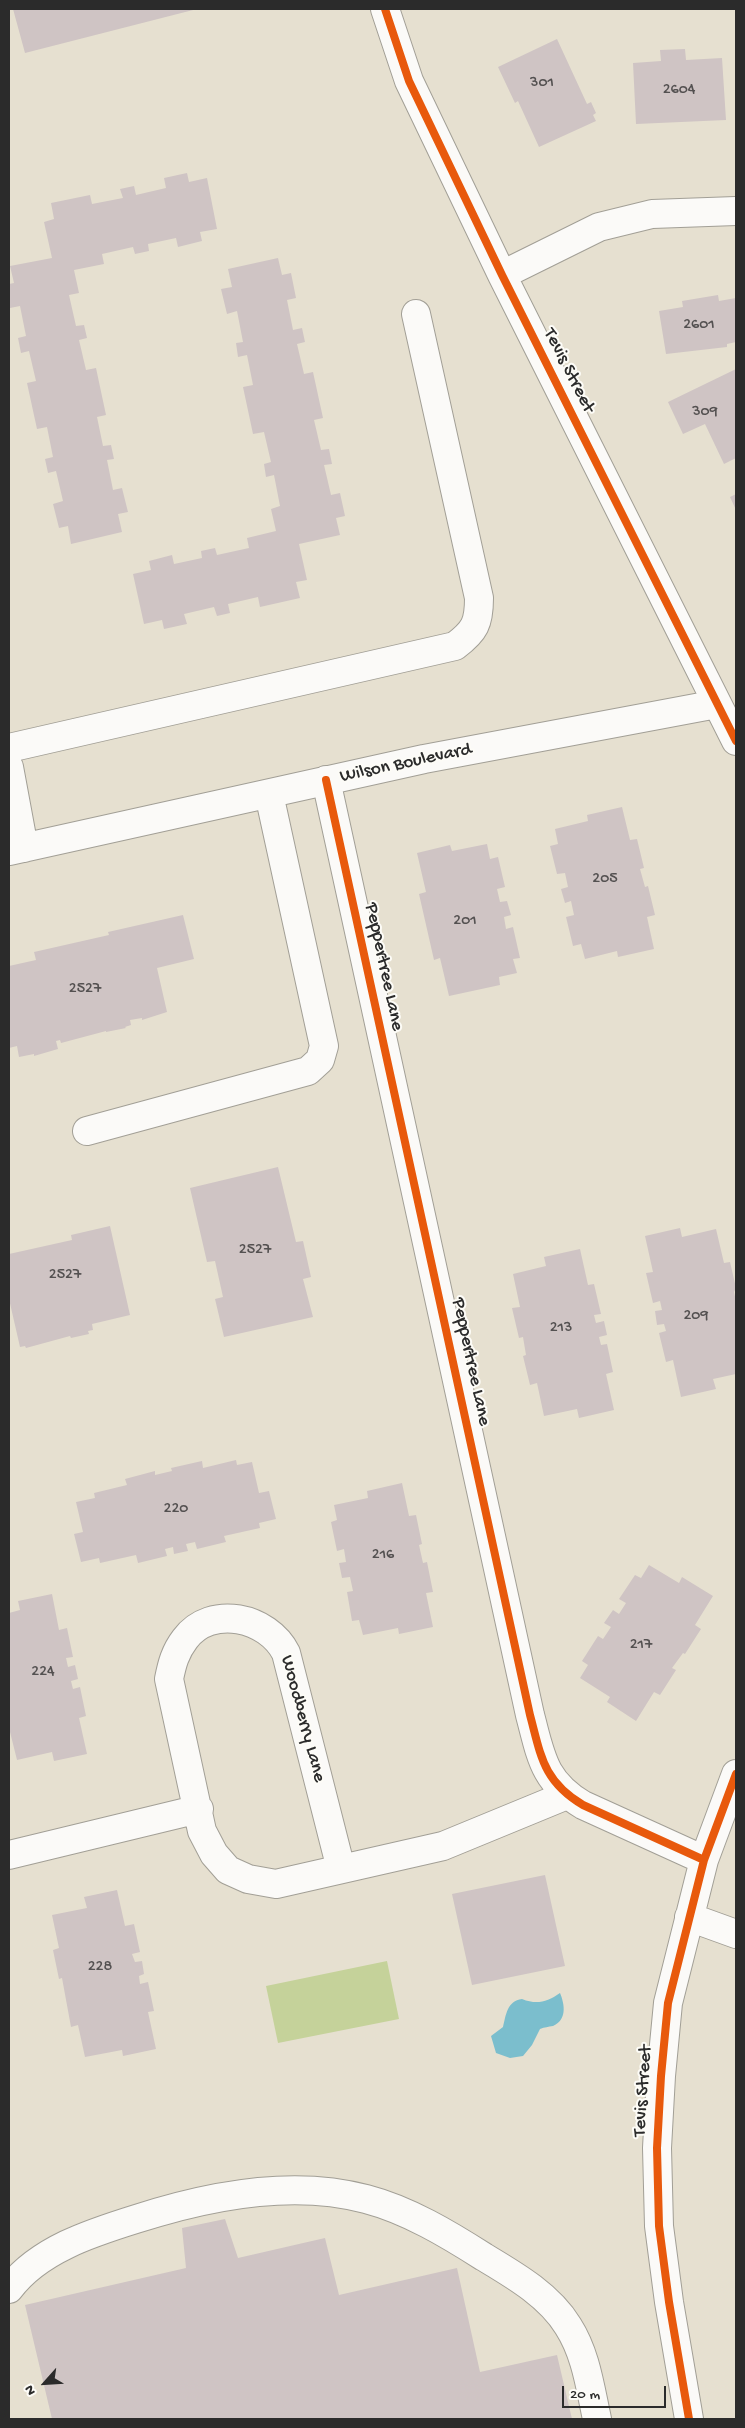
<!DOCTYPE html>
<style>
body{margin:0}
#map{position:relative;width:745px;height:2428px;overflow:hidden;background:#e6e0d0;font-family:"Gochi Hand",sans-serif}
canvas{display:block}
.frame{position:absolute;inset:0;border:10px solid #2b2b2b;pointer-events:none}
.north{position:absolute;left:20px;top:2358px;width:50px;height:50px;-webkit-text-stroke:4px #fdfcf7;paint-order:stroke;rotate:244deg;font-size:14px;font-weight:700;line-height:20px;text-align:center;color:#2b2b2b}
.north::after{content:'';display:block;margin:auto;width:18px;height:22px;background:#2b2b2b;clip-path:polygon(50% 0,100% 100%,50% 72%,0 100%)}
.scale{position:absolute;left:562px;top:2386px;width:104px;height:22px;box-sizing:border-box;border:2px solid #2b2b2b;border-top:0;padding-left:6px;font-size:15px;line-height:18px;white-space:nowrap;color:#2b2b2b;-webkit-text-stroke:4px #fdfcf7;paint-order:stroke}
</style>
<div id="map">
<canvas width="745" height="2428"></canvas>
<div class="frame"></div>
<div class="north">N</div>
<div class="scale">20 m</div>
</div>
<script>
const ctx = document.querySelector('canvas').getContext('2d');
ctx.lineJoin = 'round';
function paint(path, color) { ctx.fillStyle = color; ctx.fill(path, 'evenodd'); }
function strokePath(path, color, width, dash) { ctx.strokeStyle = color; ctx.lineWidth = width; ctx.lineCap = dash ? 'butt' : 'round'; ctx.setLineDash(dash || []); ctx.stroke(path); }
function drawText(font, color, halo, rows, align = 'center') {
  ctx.font = font + ' "Gochi Hand",sans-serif'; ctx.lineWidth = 4; ctx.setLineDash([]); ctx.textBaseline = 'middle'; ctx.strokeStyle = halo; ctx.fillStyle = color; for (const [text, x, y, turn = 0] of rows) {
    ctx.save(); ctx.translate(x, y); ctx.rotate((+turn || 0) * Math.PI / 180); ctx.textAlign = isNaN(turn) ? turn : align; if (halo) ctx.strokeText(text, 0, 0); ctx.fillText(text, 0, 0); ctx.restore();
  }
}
paint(new Path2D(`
 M387,1961L399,2019L278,2043L266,1986Z`), '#c5d29a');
paint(new Path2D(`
 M560,1993C565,2005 567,2020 553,2026C548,2027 545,2027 540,2029L532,2045L523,2056L510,2058L496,2053L491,2036L503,2027C506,2015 507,2001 522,1999C537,2005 547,2002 560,1993Z`), '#7bbecd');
paint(new Path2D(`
 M13,9H197L25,53Z
 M557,39L587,104L591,102L596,113L593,115L596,121L539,147L518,101L515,103L498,67Z
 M685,49L686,60L722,58L726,120L636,124L633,63L661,61L660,50Z
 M187,173L189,182L207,178L217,229L200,232L202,241L178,247L176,238L148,244L149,251L135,254L133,247L102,254L104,264L74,270L79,293L69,295L76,326L84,325L87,338L79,340L86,370L96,368L106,415L97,417L103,446L111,445L114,459L107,460L113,490L122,488L128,512L118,514L122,532L71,544L68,526L59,528L53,504L63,501L56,471L48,473L45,459L53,457L47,427L37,429L27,383L36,381L29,351L21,353L18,338L26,336L20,306L10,308L9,302V284L14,283L10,266L52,258L44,222L54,219L51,203L90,195L92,204L123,198L120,189L134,186L136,195L166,188L164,178Z
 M278,258L282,275L291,273L296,298L287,300L293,330L302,328L305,342L297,344L304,374L313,372L323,418L314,420L321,450L329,449L332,464L324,465L331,495L340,493L345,516L336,518L340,535L299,544L307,580L296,582L300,598L260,607L258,597L228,604L230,613L217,616L214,607L184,614L187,624L164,629L162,620L144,624L133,574L151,570L149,561L172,555L174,564L202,558L201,551L215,548L217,555L249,548L247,538L276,531L271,509L280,506L274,475L266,477L264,464L271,462L264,432L253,434L243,387L253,385L247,355L238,357L236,343L243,342L237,311L227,314L221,289L232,287L228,269Z
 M718,295L719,301L736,298V342L727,344V347L666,354L659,311L683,307L682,301Z
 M736,369V458L724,464L705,424L683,434L668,402Z
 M736,494V510L730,497Z
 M622,807L630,840L637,839L644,868L640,869L645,887L648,886L655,915L647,917L654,949L618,957L617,951L585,959L581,944L573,946L566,917L574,915L571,901L565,903L561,889L568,887L565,873L557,874L550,846L558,844L555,829L588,821L587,815Z
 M487,844L490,859L498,857L505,887L497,889L500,902L507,901L511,915L504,917L506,929L513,927L520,958L513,959L517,973L499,977L500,985L449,996L440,958L434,960L419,894L426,892L417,853L450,845L452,851Z
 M183,915L194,959L157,968L167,1012L142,1020V1018L130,1020L131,1025L125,1027L126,1028L106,1032V1031L61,1043L60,1040L56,1041L58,1049L34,1056V1054L19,1057L17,1046L9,1048V966L36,960L34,952L109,935L108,932Z
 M278,1167L296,1242L303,1241L311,1277L303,1279L313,1317L224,1337L215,1299L223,1297L215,1261L207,1262L190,1188Z
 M110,1226L130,1315L92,1324L93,1330L88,1331L89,1334L71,1338L70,1336L26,1348L25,1346L20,1347L9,1299V1254L72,1240L71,1235Z
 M680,1228L682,1237L716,1229L724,1263L730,1262L736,1288L734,1292L736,1301V1374L713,1379L716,1389L681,1397L673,1360L666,1362L659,1333L666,1331L664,1324L657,1325L655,1311L662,1310L660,1301L653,1303L646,1273L653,1272L645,1236Z
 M580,1249L588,1285L594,1284L601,1314L594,1315L596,1323L604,1321L607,1335L599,1337L601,1345L607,1344L613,1372L606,1374L614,1410L579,1418L577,1409L544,1416L537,1383L530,1385L523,1356L526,1355L523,1337L519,1338L512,1308L520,1307L513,1274L546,1266L544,1257Z
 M236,1460L237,1465L252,1462L259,1493L269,1491L276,1519L259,1523L260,1528L224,1536L226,1542L197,1549L195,1542L186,1544L188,1551L174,1554L173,1547L165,1549L167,1556L138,1563L136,1555L100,1563L99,1558L81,1562L74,1534L83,1532L76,1502L95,1498L94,1493L127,1485L125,1479L155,1471V1475L172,1471L171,1468L202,1461L203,1468Z
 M402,1483L409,1516L416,1515L422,1544L419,1545L423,1563L427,1562L433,1592L426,1593L433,1627L399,1634L398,1628L363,1635L359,1620L352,1621L347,1592L353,1591L350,1577L342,1578L339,1563L346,1562L344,1549L337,1551L331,1522L337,1520L334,1505L368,1498L367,1491Z
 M649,1565L679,1583L682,1577L713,1596L695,1625L701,1629L685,1654L683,1653L672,1668L676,1670L660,1695L654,1692L636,1721L607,1702L610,1697L580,1678L588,1665L582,1661L598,1636L603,1639L611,1627L604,1623L613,1610L619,1614L626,1603L619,1599L635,1575L641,1578Z
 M52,1594L59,1630L67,1628L73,1657L66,1658L68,1667L75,1665L78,1679L71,1681L73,1689L80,1687L86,1716L79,1718L87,1754L54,1761L52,1752L17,1760L9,1728V1613L20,1610L18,1601Z
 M545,1875L565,1966L472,1985L452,1894Z
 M117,1890L125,1926L134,1924L140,1952L132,1954L135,1962L142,1961L144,1974L139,1976L140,1984L148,1982L154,2011L148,2012L156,2049L123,2056L122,2050L85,2057L78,2025L71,2027L62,1978L59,1979L53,1950L59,1948L52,1915L87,1908L84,1897Z
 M225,2219L238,2258L325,2238L339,2295L457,2268L480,2372L557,2355L572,2419H52L25,2305L186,2268L182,2228Z`), '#cfc4c4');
const minor = new Path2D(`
 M385,9L409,81L502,275L736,741
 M502,275L599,227L652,214L736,211
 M9,748L455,646C475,631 479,623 479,598L416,314
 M9,767L24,848
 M326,780L530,1715C541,1756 543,1781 583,1805L704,1860
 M9,851L424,759L717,704
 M87,1131L308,1071L320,1060L324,1046L269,794
 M9,1855L199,1809
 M341,1869L286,1653C268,1617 211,1604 185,1639C175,1652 172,1664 169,1679L202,1831L214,1854L228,1870L248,1879L276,1884L443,1846L567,1795
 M689,1917L736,1934
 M9,2289C38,2250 91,2233 136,2219C207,2196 292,2179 366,2199C408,2210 448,2234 484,2257C514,2275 549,2295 568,2326C586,2354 590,2387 597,2419
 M689,2419L669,2302L659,2226L657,2148L661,2076L668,2003L704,1860L736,1774`);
strokePath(minor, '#a29f96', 30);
strokePath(minor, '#fbfaf8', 28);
strokePath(new Path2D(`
 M385,9L409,81L502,275L736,741
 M326,780L530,1715C541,1756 543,1781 583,1805L704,1860
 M689,2419L669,2302L659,2226L657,2148L661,2076L668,2003L704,1860L736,1774`), '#e8590c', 8);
drawText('16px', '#545151', null, [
 ["301",542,84],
 ["2604",679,91],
 ["2601",699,326],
 ["309",705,413],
 ["205",605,880],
 ["201",465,922],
 ["2527",85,990],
 ["2527",255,1251],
 ["2527",65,1276],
 ["209",696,1317],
 ["213",561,1329],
 ["220",176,1510],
 ["216",383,1556],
 ["217",641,1646],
 ["224",43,1673],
 ["228",100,1968]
]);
drawText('19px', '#2b2b2b', '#fdfcf7', [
 ["Tevis Street",568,371,63],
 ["Wilson Boulevard",406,764,-12],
 ["Peppertree Lane",383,967,78],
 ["Peppertree Lane",470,1362,78],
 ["Woodberry Lane",302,1719,75],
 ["Tevis Street",644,2091,-86]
]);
</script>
